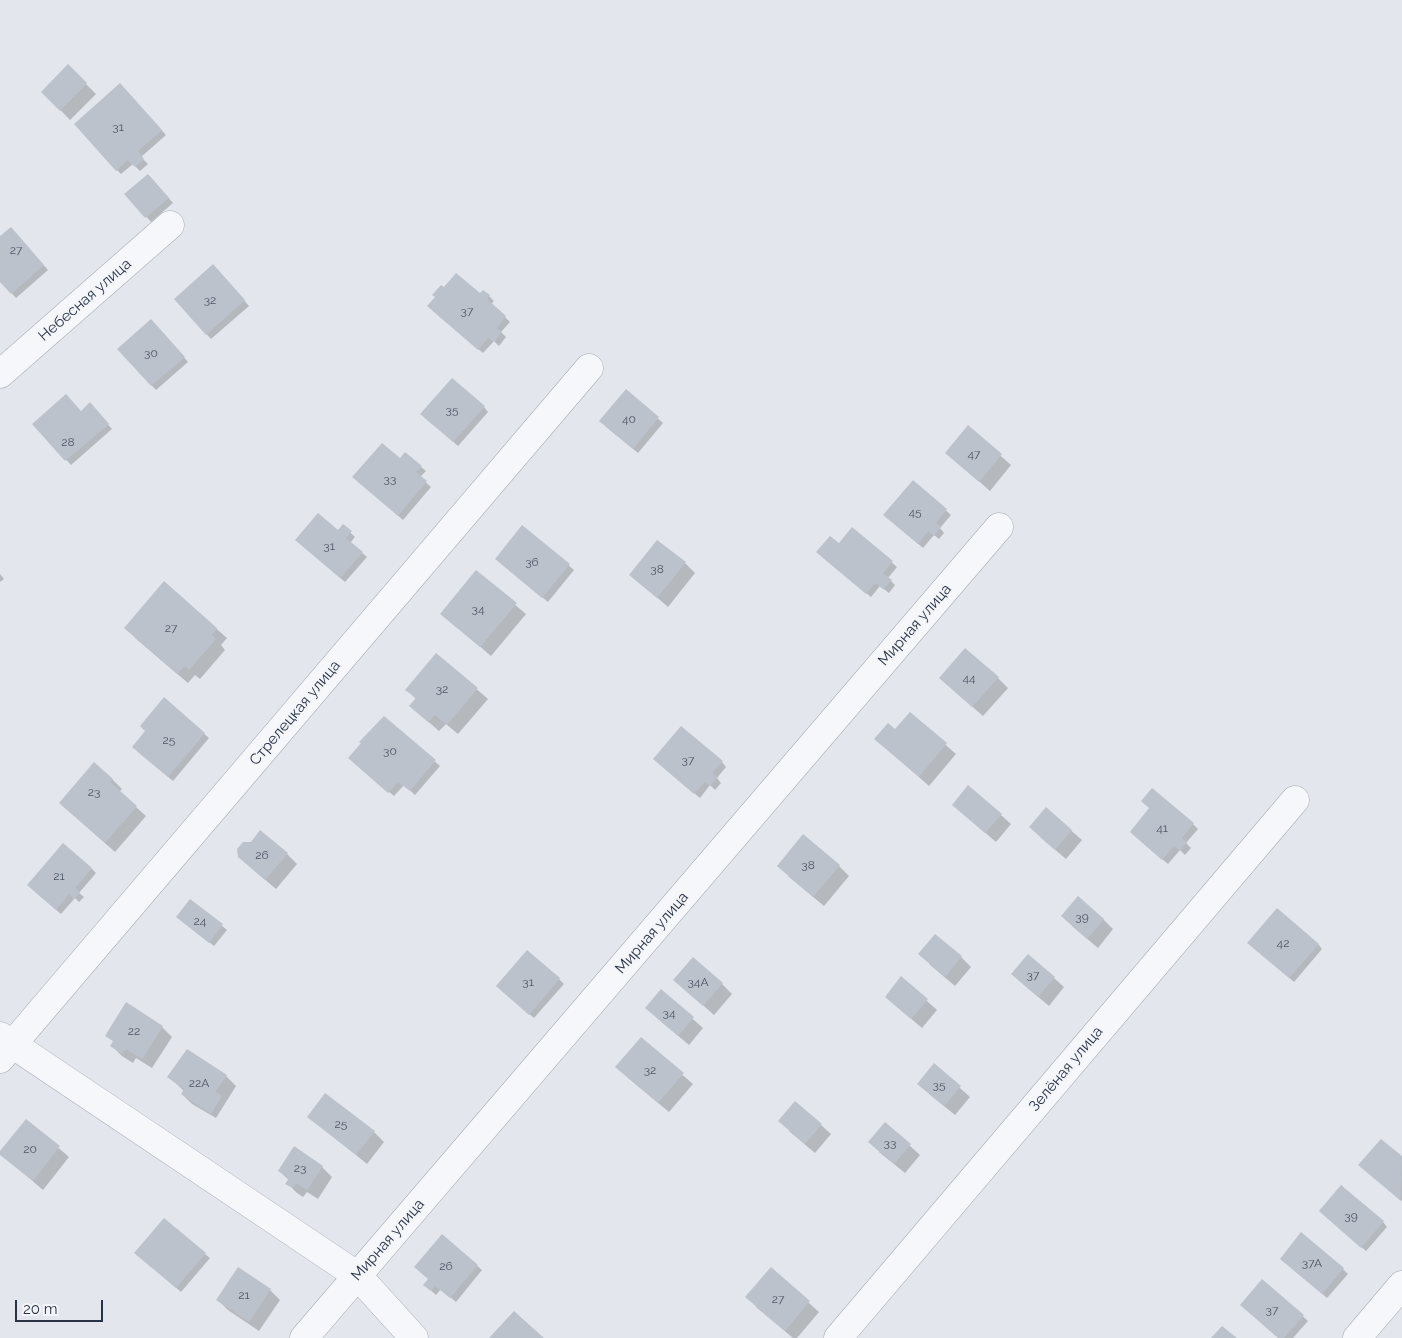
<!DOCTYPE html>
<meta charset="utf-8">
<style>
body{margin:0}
#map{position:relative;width:1402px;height:1338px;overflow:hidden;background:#e3e6ec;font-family:Raleway,sans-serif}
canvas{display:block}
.scale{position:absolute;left:15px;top:1300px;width:88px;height:22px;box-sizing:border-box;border:2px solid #293346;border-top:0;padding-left:6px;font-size:15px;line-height:18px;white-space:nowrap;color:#293346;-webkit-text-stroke:4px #f3f5f9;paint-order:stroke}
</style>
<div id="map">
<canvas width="1402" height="1338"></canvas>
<div class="scale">20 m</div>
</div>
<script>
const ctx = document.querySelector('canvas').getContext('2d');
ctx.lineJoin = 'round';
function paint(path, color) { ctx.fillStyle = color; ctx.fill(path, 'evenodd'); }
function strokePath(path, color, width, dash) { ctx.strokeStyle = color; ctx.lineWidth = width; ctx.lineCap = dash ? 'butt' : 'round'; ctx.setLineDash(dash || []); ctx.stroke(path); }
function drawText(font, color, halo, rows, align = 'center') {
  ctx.font = font + ' Raleway,sans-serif'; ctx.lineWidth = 4; ctx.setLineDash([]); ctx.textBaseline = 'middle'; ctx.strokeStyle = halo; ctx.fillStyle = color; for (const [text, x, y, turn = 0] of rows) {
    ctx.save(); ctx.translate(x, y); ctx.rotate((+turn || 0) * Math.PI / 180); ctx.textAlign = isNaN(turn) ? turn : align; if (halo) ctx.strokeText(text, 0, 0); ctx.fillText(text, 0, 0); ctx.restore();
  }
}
paint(new Path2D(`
 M68,66L96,94L70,120L43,92Z
 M125,90L166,135L141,157L148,164L140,171L133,164L121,174L117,170Z
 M153,180L173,203L151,222L126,194Z
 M15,233L48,270L16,298L0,280V238Z
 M218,270L249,306L211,339L175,299Z
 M481,295L489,296L494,301L491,304L510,322L501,332L506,337L499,346L494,341L483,353L433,311Z
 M156,325L188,362L156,390L119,349Z
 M626,391L663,423L638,453L605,426Z
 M484,407L488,412L458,446L427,419Z
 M94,409L112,429L71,465L34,424Z
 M968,427L1011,465L990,491L947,453Z
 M400,460L421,467L426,471L420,477L431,487L403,520L359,482Z
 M913,481L951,515L940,528L944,533L939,539L934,535L923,548L889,519Z
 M343,526L355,537L350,543L367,557L345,582L301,544L338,532Z
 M523,527L574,570L548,602L496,559Z
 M852,529L897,567L888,578L895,585L889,593L880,586L871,597L822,557L839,545Z
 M685,563L695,573L668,607L631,575Z
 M476,572L526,614L491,656L442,614Z
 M0,574L4,579L0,582Z
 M164,583L227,638L221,645L225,650L200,679L195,675L188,683L135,638Z
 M436,654L488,699L458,734L446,724L439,731L410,706L416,699L407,690Z
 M998,678L1008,688L983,716L951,688Z
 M164,699L209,738L173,781L138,752Z
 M910,714L956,754L929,786L876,739L896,731Z
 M384,718L440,766L415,795L404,785L394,796L354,763Z
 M722,762L726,767L717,778L721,783L715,790L710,785L700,798L659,764Z
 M112,779L122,789L119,792L146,816L115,852L70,812Z
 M953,805L1001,815L1011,824L996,842Z
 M1046,809L1082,840L1066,859L1040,837Z
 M1193,824L1198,829L1186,843L1191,848L1185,855L1180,850L1168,864L1136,837Z
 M287,854L297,864L276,889L249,866Z
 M839,866L849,876L824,906L788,876Z
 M91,868L96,873L79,893L84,897L79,902L75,898L61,914L33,890Z
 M191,900L227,930L214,946L183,922Z
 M1103,919L1113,929L1098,948L1072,926Z
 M1318,944L1322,949L1294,982L1253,947Z
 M961,957L971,967L955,986L929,964Z
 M901,978L937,1010L922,1028L896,1006Z
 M1054,978L1064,987L1049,1006L1023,984Z
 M559,979L564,984L534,1018L502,991Z
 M675,980L722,984L732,994L714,1015Z
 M661,991L703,1028L689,1045L657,1018Z
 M162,1027L172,1037L152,1068L136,1058L133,1063L122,1056L112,1046L114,1042L107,1035Z
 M641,1039L693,1084L669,1112L627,1077Z
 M934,1065L970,1097L955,1115L929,1094Z
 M226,1076L236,1086L216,1118L192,1104L182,1094L184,1091L169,1077Z
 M309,1117L374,1132L384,1142L367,1164Z
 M26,1120L69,1157L43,1190L0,1153Z
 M885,1123L920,1155L905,1173L879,1152Z
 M821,1125L831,1134L815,1153L789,1131Z
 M1381,1140L1402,1158V1201L1365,1169Z
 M294,1148L322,1167L332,1177L318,1199L307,1192L303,1197L297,1193L287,1183L289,1180L279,1171Z
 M1325,1216L1383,1222L1387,1227L1366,1251Z
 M442,1236L482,1270L456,1302L441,1289L436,1295L425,1285L429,1280Z
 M205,1254L210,1258L181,1292L140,1257Z
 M1286,1263L1343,1269L1348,1274L1327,1298Z
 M239,1269L270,1290L280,1300L259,1331L228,1310L218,1300Z
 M771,1269L819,1312L797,1338H793L756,1307Z
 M1262,1280L1308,1321L1293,1338H1279Z`), '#0003');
paint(new Path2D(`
 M68,64L87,83L60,111L41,92Z
 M120,83L162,130L138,151L144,159L135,167L128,160L116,171L74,124Z
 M148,174L169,198L145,218L124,194Z
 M11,227L44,265L11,294L0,282V236Z
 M213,264L245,300L206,335L174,299Z
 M456,273L480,293L483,290L490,295L487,299L506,316L497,328L502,332L494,342L488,338L478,350L427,306L435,297L432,295L441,285L444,287Z
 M151,319L185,357L151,386L117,349Z
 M452,378L485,406L453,442L420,414Z
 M626,389L659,417L633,449L599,421Z
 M66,394L81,411L90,402L109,424L65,461L32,424Z
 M968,425L1002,454L979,482L945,453Z
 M382,443L400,458L405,452L422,466L416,472L427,481L398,516L352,477Z
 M913,480L947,509L936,523L941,527L934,536L928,531L918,544L883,515Z
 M318,513L338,530L343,524L352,531L346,538L363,552L340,578L295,540Z
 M522,525L570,564L542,598L495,559Z
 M852,527L893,561L883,573L892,580L883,589L875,583L866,594L816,552L830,536L839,543Z
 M657,540L686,562L657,598L629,575Z
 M476,570L517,603L480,647L440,614Z
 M164,581L217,628L212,635L216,639L189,670L185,666L177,674L124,628Z
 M965,648L999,677L972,707L939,678Z
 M436,653L478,688L447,725L435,715L428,722L409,706L416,698L405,690Z
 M164,697L205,733L168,777L132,747L145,731L140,726Z
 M910,712L947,743L919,777L874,739L888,723L895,729Z
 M384,716L436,760L410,791L398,782L388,793L348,758L361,743L359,742Z
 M681,726L723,761L712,773L718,777L710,786L705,782L694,794L653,759Z
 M94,762L113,779L110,782L137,806L105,843L59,803Z
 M968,785L1002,814L985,833L952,805Z
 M1152,788L1194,823L1182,838L1187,842L1180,851L1174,846L1162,860L1130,832L1149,808L1141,801Z
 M1046,807L1072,830L1055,850L1029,827Z
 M260,830L288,853L265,880L238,857L237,849L243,842H251Z
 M803,834L840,865L813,897L777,866Z
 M63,843L92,868L75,888L80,892L74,899L69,894L56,910L27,885Z
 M1078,896L1104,919L1087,939L1061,916Z
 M190,899L223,924L209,943L176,917Z
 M1277,908L1319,944L1289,978L1247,943Z
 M935,934L962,956L945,977L918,954Z
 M527,950L560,978L529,1015L496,986Z
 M1028,954L1055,977L1038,997L1011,974Z
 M693,957L723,983L703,1006L673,980Z
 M901,976L928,999L911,1019L885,997Z
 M661,989L694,1017L678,1036L645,1008Z
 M126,1002L163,1026L142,1059L126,1049L122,1054L110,1046L113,1041L105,1036Z
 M641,1037L684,1073L658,1103L615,1067Z
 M187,1049L227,1075L215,1092L222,1096L211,1114L181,1094L184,1089L167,1077Z
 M934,1063L961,1086L944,1106L917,1084Z
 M325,1093L375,1131L356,1155L307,1117Z
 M795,1101L822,1124L805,1144L778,1121Z
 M26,1119L60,1146L33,1181L0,1155V1151Z
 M885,1122L911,1144L894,1164L868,1142Z
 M1381,1139L1402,1156L1401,1201L1358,1165Z
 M294,1146L323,1166L307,1190L296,1183L293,1188L285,1184L289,1178L278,1171Z
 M1341,1185L1384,1221L1361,1248L1319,1211Z
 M164,1218L206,1253L176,1288L134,1253Z
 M1301,1232L1344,1268L1322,1294L1280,1259Z
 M442,1234L478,1265L450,1298L435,1286L431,1291L423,1285L428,1279L414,1267Z
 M238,1267L271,1289L249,1322L216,1300Z
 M771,1267L810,1301L785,1331L745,1297Z
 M1262,1279L1304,1315L1284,1338H1278L1240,1305Z
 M514,1311L544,1338H489Z
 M1222,1326L1237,1338H1211Z`), '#bcc2cc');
const street = new Path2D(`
 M0,374L170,225
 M0,1036L358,1276L414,1338
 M0,1059L589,368
 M304,1338L999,527
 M838,1338L1295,800
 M1357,1338L1402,1285`);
strokePath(street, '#a7adb7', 29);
strokePath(street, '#f6f7fa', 28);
drawText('12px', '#4e5768', null, [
 ["31",118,127],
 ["27",16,250],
 ["32",210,300],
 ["37",467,311],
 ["30",151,353],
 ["35",452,410],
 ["40",629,419],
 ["28",68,442],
 ["47",974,454],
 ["33",390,479],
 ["45",915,512],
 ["31",329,546],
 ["36",532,562],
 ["38",657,569],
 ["34",478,609],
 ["27",171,628],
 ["44",969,678],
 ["32",442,689],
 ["25",169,740],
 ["30",390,751],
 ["37",688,760],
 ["23",94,792],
 ["41",1162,828],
 ["26",262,855],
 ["38",808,865],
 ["21",59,876],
 ["39",1082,917],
 ["24",200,921],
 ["42",1283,943],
 ["37",1033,975],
 ["31",528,982],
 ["34А",698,982],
 ["34",669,1013],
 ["22",134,1031],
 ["32",650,1070],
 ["22А",199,1083],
 ["35",939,1085],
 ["25",341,1124],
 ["33",890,1143],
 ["20",30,1149],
 ["23",300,1168],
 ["39",1351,1216],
 ["37А",1312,1263],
 ["26",446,1266],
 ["21",244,1295],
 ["27",778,1299],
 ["37",1272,1310]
]);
drawText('15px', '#293346', '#f3f5f9', [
 ["Небесная улица",85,300,-41],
 ["Мирная улица",915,625,-49],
 ["Стрелецкая улица",295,713,-50],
 ["Мирная улица",652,933,-49],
 ["Зелёная улица",1066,1069,-50],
 ["Мирная улица",388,1240,-49]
]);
</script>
